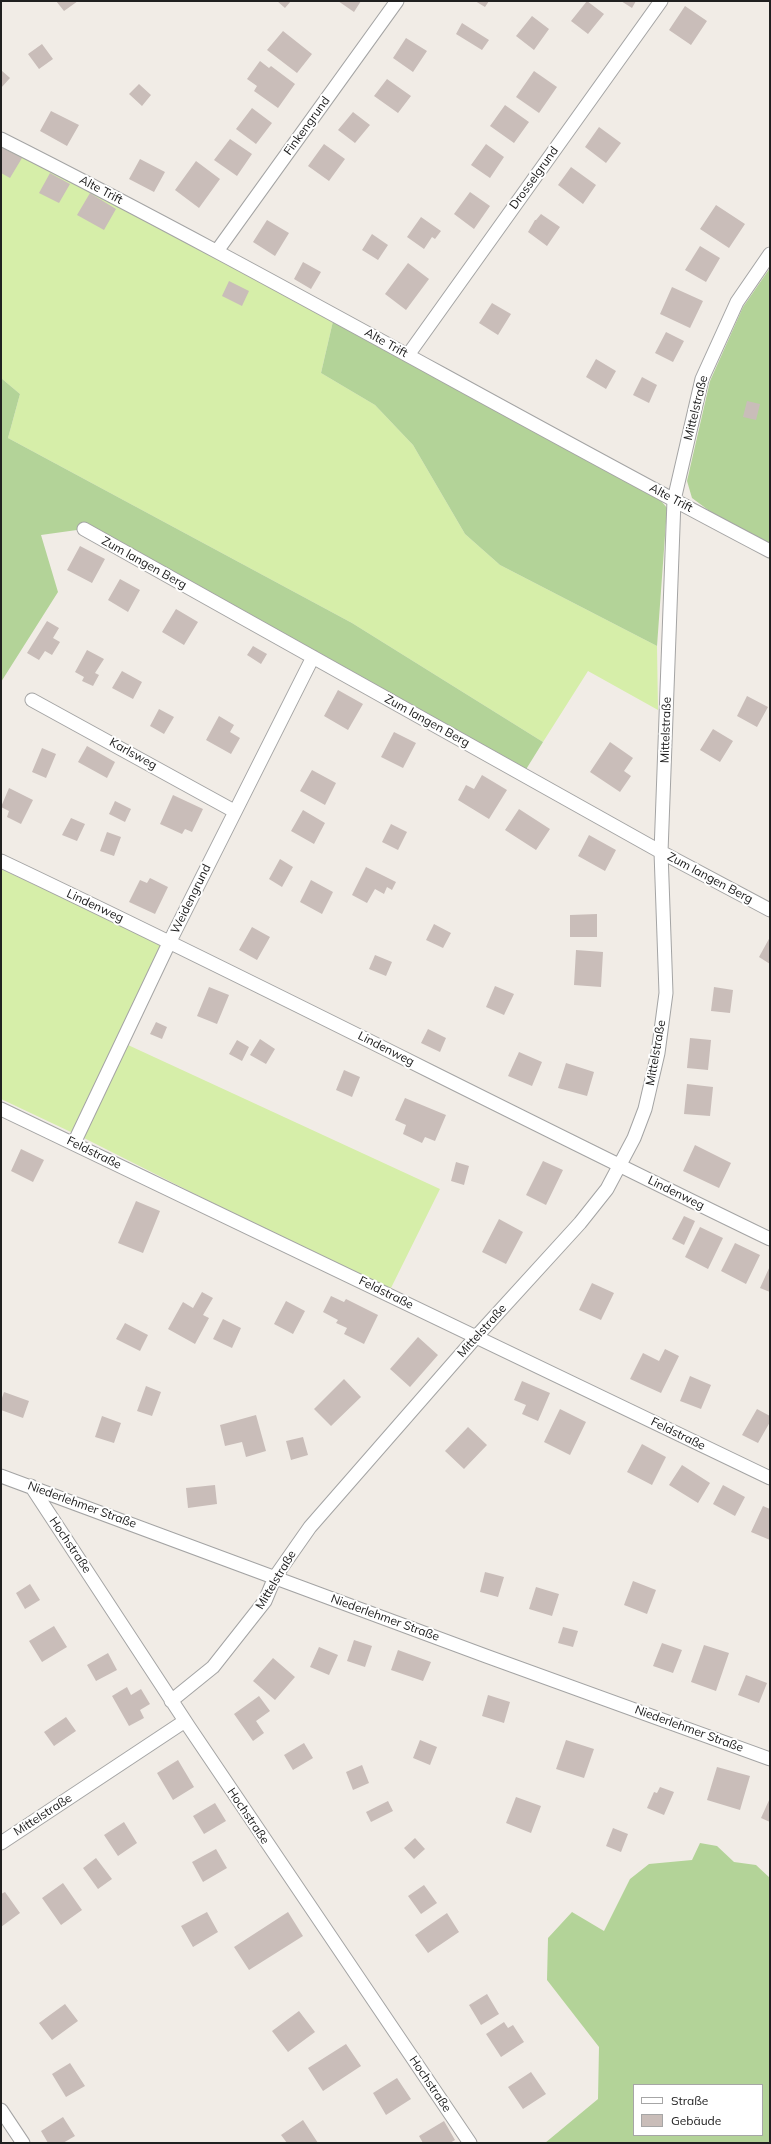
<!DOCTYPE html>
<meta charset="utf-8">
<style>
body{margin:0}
#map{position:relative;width:771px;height:2144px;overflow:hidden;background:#f1ece6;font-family:Mulish,sans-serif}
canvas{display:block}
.frame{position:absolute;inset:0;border:2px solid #202020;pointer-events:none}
.legend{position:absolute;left:633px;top:2084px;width:130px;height:52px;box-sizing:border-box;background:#fff;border:1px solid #a6a6a6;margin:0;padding:5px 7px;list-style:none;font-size:12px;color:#202020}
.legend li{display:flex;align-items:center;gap:8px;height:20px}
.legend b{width:20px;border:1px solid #a6a6a6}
</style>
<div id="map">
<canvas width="771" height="2144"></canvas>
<div class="frame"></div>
<ul class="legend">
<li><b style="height:5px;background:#fff"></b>Straße</li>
<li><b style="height:11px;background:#c9bdb9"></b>Gebäude</li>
</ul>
</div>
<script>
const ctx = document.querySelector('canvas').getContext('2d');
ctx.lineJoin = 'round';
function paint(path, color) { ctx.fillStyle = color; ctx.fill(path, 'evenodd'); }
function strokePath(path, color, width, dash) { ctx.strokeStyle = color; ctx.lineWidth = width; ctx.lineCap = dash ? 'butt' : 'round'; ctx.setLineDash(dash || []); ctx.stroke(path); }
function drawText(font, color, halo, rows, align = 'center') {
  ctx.font = font + ' Mulish,sans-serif'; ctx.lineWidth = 4; ctx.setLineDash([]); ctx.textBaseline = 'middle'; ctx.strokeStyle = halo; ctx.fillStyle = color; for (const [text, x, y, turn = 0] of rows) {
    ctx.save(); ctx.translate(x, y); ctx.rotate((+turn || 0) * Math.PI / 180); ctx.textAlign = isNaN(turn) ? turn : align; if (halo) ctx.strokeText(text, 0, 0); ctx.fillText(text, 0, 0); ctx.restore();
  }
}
paint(new Path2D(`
 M1,139L334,317L321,373L375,405L413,445L465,534L500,565L657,646L658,710L588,671L543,742L352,623L8,438L20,394L1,378Z
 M1,869L162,944L73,1133L1,1099Z
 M128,1045L440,1189L389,1292L82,1137Z`), '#d6eea9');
paint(new Path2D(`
 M770,268V556L692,498L687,481L710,381L743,307Z
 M334,317L658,497L667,508L657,646L500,565L465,534L413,445L375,405L321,373Z
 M1,378L20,394L8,438L352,623L543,742L525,771L84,529L41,535L58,592L1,682Z
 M700,1843L717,1846L734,1862L756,1865L770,1878V2143H545L598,2099L599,2047L547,1980L548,1938L572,1912L604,1931L630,1879L649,1864L692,1860ZM634,2085H762V2135H634Z`), '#b3d398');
paint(new Path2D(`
 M56,1H78L64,11Z
 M277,1H291L285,8Z
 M338,1H361L354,12Z
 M475,1H489L485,7Z
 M587,1L604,14L588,34L571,21Z
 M621,1H636L632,8Z
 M685,6L707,21L691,45L669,30Z
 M532,16L549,29L534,50L516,36Z
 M462,23L489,40L482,50L456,34Z
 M283,31L312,54L297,73L267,50Z
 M406,38L427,51L413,72L393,58Z
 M42,44L53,59L39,69L28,54Z
 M260,61L269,68L271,66L295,84L278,108L254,91L257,86L247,79Z
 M1,70L10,78L1,88Z
 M534,71L557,87L539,113L516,97Z
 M387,79L411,96L398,113L374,96Z
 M139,84L151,95L142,106L129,94Z
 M505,105L529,122L514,143L490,126Z
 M252,108L272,123L256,144L236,129Z
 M51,111L79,125L67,146L40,131Z
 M353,112L370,125L355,143L338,130Z
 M599,127L621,143L606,163L585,147Z
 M230,139L252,154L237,176L214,160Z
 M324,144L345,159L329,181L308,166Z
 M486,144L504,157L490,178L471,165Z
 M1,147L22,158L10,178L1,173Z
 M140,159L165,172L154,192L129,179Z
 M196,161L220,179L199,208L175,190Z
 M571,167L596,185L583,204L558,185Z
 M50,173L70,184L59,203L39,193Z
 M470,192L490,206L474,229L454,214Z
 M90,193L116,209L104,230L77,215Z
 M716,205L745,224L729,248L700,229Z
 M541,214L560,227L547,246L528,232L535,220H536Z
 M421,217L441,231L435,239L432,237L424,249L407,237Z
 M267,220L289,233L275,256L253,242Z
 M372,234L388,245L378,260L362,250Z
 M700,246L720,258L706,282L685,270Z
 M303,262L321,272L311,289L294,279Z
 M408,263L429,279L406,310L385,294Z
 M229,281L249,291L242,306L222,296Z
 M672,287L703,301L690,328L660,314Z
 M492,303L511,314L498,335L479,323Z
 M666,332L684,341L673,362L655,353Z
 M596,359L616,371L606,389L586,377Z
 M642,377L657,385L649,403L633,395Z
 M747,401L760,404L756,420L743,417Z
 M80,546L105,559L92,583L67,570Z
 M120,579L140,590L128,612L108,600Z
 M176,609L198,622L184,645L162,632Z
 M47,621L59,628L53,638L60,642L52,655L45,651L39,660L27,653Z
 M253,646L267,654L261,664L247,655Z
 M87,650L104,659L95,673L99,675L93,686L82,681L84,677L75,672Z
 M122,671L142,682L133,699L112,688Z
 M338,690L363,704L348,730L324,716Z
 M747,696L768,707L757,727L737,716Z
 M159,709L174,717L164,734L150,726Z
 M219,716L234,725L230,732L240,738L231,754L206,740Z
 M713,729L733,741L720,762L700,750Z
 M394,732L416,743L403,768L381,757Z
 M610,742L633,758L624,771L631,776L620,792L590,772Z
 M87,746L115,762L107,778L78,762Z
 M42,748L56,754L46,778L32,772Z
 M312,770L336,783L325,805L300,791Z
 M482,775L507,790L489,819L458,800L466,785L474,789Z
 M9,788L33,800L21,824L7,817L9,811L1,807Z
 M173,795L203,809L192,832L185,829L182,834L160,824Z
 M115,801L131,809L125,822L109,814Z
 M519,809L550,829L536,850L505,830Z
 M303,810L325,823L314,844L291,831Z
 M71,818L85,824L77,841L62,835Z
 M391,824L407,832L398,850L382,842Z
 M107,832L121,837L114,856L100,851Z
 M589,835L616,850L605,871L578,856Z
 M280,859L293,867L282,887L269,879Z
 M366,867L396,882L392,890L387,887L384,894L375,889L367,903L352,895Z
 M150,878L168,887L155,914L129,902L140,880L147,883Z
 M311,880L333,892L322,914L300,902Z
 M597,914V937H570V915Z
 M434,924L451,933L443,948L426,940Z
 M252,927L270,937L257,960L239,950Z
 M770,937V964L759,957Z
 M576,950L603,952L601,987L574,985Z
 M375,955L392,962L386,976L369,969Z
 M495,986L514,994L504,1015L486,1007Z
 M209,987L229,995L217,1024L197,1016Z
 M714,987L733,990L730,1013L711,1011Z
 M156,1022L167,1027L162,1039L150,1034Z
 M428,1029L446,1038L440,1052L421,1043Z
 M690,1038L711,1040L708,1070L687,1068Z
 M260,1039L275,1049L266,1064L250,1055Z
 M237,1040L249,1047L242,1061L229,1054Z
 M519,1052L542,1062L532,1086L508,1076Z
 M566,1063L594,1072L587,1096L558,1088Z
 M344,1070L360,1077L352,1097L336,1090Z
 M687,1084L713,1087L710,1116L684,1114Z
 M405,1098L446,1115L435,1141L425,1137L422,1143L403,1134L406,1125L395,1120Z
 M695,1145L731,1163L719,1188L683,1171Z
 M21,1149L44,1160L33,1182L11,1171Z
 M543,1161L563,1170L546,1205L526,1195Z
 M456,1162L469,1166L464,1185L451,1181Z
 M136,1201L160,1211L143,1253L118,1243Z
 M684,1216L695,1221L684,1245L672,1239Z
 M499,1219L523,1232L506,1264L482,1252Z
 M700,1227L723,1238L708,1269L685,1257Z
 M735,1243L760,1255L746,1284L721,1271Z
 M770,1266V1292L760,1288Z
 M592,1283L614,1293L601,1320L579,1310Z
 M202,1292L213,1298L203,1315L209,1318L195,1344L168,1329L183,1302L193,1308Z
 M331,1296L344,1302L346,1299L378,1315L364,1344L344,1334L347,1328L336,1323L338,1320L323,1312Z
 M286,1301L305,1311L293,1334L274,1324Z
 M223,1319L241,1328L232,1348L213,1339Z
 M125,1323L148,1335L140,1351L116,1339Z
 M418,1337L438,1355L410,1387L390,1369Z
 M665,1349L679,1356L661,1393L630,1379L643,1353L659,1361Z
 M690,1376L711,1385L701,1409L680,1401Z
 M344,1379L361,1397L331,1426L314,1409Z
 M522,1381L550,1393L538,1421L522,1414L526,1405L514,1400Z
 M146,1386L161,1392L152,1416L137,1411Z
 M4,1392L29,1401L23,1418L1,1410V1401Z
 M560,1409L586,1422L570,1455L544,1442Z
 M757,1409L770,1416V1422L758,1443L742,1435Z
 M256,1415L266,1451L246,1457L242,1442L225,1446L220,1425Z
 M102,1416L121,1423L114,1443L95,1437Z
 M468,1427L487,1445L464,1469L445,1451Z
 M303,1437L308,1455L291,1460L286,1441Z
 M642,1444L666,1457L652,1485L627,1472Z
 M682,1465L710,1483L698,1503L669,1485Z
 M215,1485L217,1504L188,1508L186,1488Z
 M723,1485L745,1497L735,1516L713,1504Z
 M763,1506L770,1509V1540L751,1532Z
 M485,1572L504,1577L498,1597L480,1592Z
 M633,1581L656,1590L647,1614L624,1605Z
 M30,1584L40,1600L25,1609L16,1593Z
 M536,1587L559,1594L552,1616L529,1609Z
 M54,1626L67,1647L42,1662L29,1641Z
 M563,1627L578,1631L573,1647L558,1643Z
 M354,1640L372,1646L365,1667L347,1661Z
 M662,1643L682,1650L673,1673L653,1666Z
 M704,1645L729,1653L716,1691L691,1682Z
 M319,1647L338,1655L329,1675L310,1667Z
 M398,1650L431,1662L423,1681L391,1670Z
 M108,1653L117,1670L96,1681L87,1665Z
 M273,1658L295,1677L275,1700L253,1681Z
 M746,1675L767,1683L759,1703L738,1695Z
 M127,1687L131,1695L141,1689L150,1704L140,1710L144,1718L129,1726L112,1696Z
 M488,1695L510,1702L504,1723L482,1716Z
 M259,1696L270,1711L256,1721L264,1733L253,1741L234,1714Z
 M66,1717L76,1731L54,1746L44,1732Z
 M420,1740L437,1747L430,1765L413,1758Z
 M566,1740L594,1749L584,1778L556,1769Z
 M304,1743L313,1758L293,1770L284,1755Z
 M178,1760L194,1787L173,1800L157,1773Z
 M362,1765L369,1783L353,1790L346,1772Z
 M717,1767L750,1776L740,1810L707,1800Z
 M660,1787L674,1792L664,1815L647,1808L654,1792L657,1793Z
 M516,1797L541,1806L531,1833L506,1823Z
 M770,1798V1822L761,1818Z
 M388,1801L393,1811L371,1822L366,1812Z
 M215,1803L226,1821L204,1834L193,1816Z
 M124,1822L137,1843L118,1856L104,1835Z
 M613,1828L628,1834L621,1852L606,1846Z
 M415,1838L425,1849L414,1859L404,1848Z
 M216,1849L227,1868L203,1882L192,1862Z
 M96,1858L112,1879L98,1889L83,1868Z
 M63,1883L82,1910L61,1925L42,1898Z
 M424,1885L437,1903L421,1914L408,1896Z
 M5,1892L20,1913L1,1927V1894Z
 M207,1912L218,1932L193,1947L181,1926Z
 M288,1912L303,1936L249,1970L234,1947Z
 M447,1913L459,1932L428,1953L415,1935Z
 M487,1994L499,2014L481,2025L469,2005Z
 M65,2004L78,2021L52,2040L39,2023Z
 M299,2011L315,2032L288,2052L272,2031Z
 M504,2022L508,2028L513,2025L524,2042L501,2057L486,2034Z
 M346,2044L361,2066L323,2091L308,2068Z
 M70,2063L85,2086L66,2097L52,2074Z
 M531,2072L546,2094L523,2109L508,2087Z
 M397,2078L411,2099L386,2115L373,2093Z
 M63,2117L75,2136L63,2143H48L41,2131Z
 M303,2120L318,2143H287L281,2135Z
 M444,2121L455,2140L450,2143H423L419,2136Z`), '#c9bdb9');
const minor = new Path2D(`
 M1,139C261,270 512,416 770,551
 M217,251L397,1
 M408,355L661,1
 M84,529L661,852L770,910
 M32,700L234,811
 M1,861C259,983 513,1115 770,1239
 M1,1109L770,1478
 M74,1143L170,941L313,657
 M1,1476L486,1656L770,1759
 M31,1486L189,1727L470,2143
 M171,1701L213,1667L265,1601L275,1577L310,1527L476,1337L580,1223L607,1189L634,1138L645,1109L658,1053L666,993L661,852L674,500L702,379L737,302L770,254
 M1,1843L185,1721
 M1,2110L23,2143`);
strokePath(minor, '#a4a4a4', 15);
strokePath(minor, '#fff', 13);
drawText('12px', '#202020', '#fff', [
 ["Finkengrund",307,126,-54],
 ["Drosselgrund",534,178,-54],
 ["Alte Trift",101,190,28],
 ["Alte Trift",386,343,29],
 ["Mittelstraße",696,408,-76],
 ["Alte Trift",671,498,28],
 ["Zum langen Berg",144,563,29],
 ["Zum langen Berg",427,721,29],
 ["Mittelstraße",666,730,-88],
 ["Karlsweg",133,754,29],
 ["Zum langen Berg",710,878,28],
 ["Weidengrund",191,899,-64],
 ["Lindenweg",95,906,25],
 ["Lindenweg",386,1049,27],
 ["Mittelstraße",656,1053,-80],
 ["Feldstraße",94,1153,26],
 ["Lindenweg",676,1193,26],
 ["Feldstraße",386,1293,26],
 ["Mittelstraße",482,1331,-48],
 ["Feldstraße",678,1434,26],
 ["Niederlehmer Straße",82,1505,20],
 ["Hochstraße",70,1545,56],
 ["Mittelstraße",276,1580,-59],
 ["Niederlehmer Straße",385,1618,20],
 ["Niederlehmer Straße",689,1729,20],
 ["Mittelstraße",43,1815,-33],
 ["Hochstraße",248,1816,56],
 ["Hochstraße",430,2084,56]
]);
</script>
